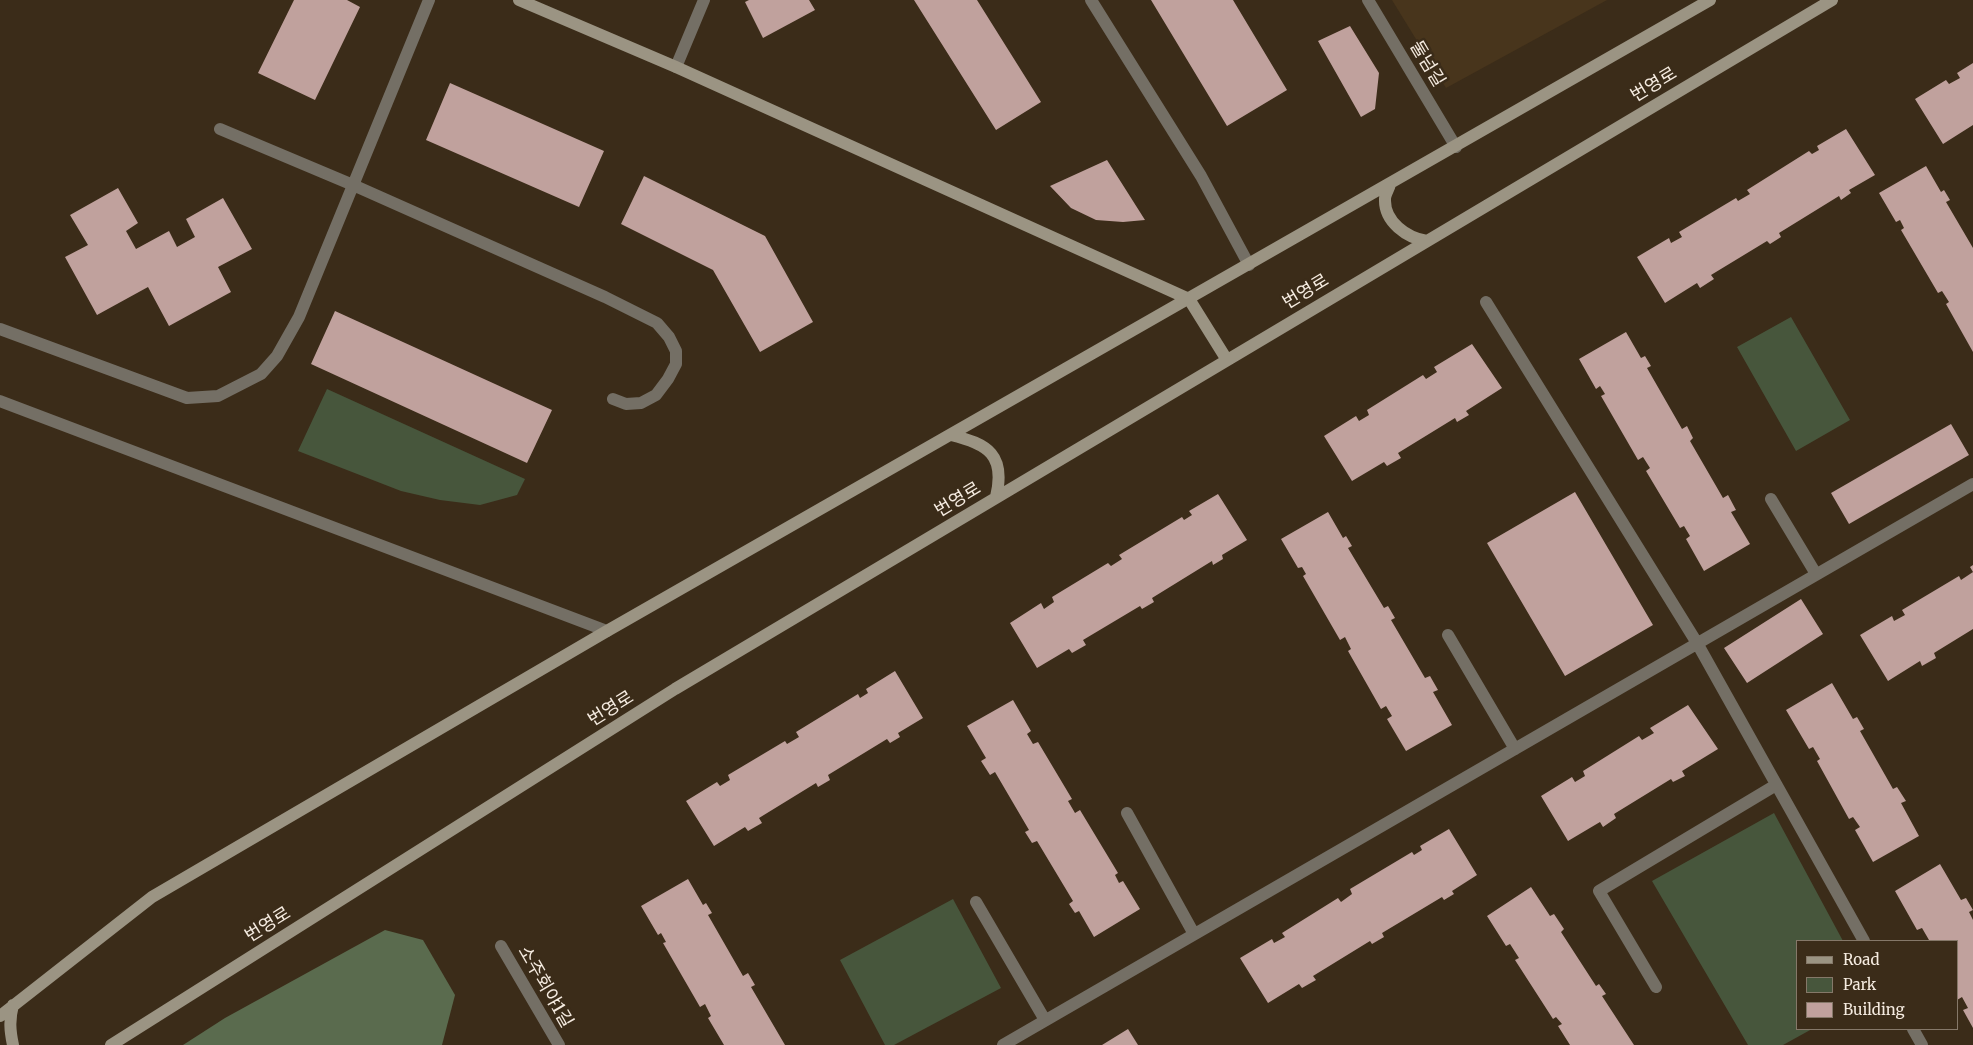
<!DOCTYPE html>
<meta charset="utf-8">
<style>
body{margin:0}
#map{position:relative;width:1973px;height:1045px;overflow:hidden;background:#3b2c19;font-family:Merriweather,serif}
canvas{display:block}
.legend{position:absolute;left:1796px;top:940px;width:162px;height:90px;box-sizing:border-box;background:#3b2c19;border:1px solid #857869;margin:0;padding:6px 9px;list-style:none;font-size:15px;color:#f5ebe0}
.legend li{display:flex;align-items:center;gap:10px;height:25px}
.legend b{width:25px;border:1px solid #857869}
</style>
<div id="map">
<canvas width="1973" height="1045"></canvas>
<ul class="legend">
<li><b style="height:6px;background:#9b9483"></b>Road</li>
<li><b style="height:14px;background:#47563c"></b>Park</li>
<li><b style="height:14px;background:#c0a19d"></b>Building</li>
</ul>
</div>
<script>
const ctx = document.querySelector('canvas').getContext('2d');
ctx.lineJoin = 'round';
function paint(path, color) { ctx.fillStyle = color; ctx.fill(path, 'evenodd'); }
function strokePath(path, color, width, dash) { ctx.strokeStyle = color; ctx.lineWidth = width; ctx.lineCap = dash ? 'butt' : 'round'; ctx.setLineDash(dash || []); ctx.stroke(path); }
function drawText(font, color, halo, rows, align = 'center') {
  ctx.font = font + ' Merriweather,"Noto Sans KR",serif'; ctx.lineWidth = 5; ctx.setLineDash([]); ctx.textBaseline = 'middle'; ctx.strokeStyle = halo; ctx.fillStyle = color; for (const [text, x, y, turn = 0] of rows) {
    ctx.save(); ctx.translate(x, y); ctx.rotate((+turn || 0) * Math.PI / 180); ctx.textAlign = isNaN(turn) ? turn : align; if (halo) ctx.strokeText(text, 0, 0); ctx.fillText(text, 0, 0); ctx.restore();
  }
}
paint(new Path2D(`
 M1392,0H1607L1446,88Z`), '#48351c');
paint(new Path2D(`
 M1791,317L1850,420L1796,451L1737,347Z
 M327,389L525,479L517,495L480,505L440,500L401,491L298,451Z
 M1774,813L1843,941H1797V1029H1812L1783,1045H1748L1652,881Z
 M953,899L1001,988L894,1045H885L840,960Z`), '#47563c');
paint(new Path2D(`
 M385,930L423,940L455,995L442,1045H183L225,1018Z`), '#5a6b4e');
paint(new Path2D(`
 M294,0H347L360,7L315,100L258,73Z
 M749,0H809L815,10L763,38L745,2Z
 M914,0H977L1041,102L996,130Z
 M1151,0H1233L1287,90L1227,126Z
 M1350,26L1379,73L1375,109L1361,117L1318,41Z
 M1973,63V125L1943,144L1915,99L1946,80L1949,84L1960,78L1957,73Z
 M450,83L604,151L579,207L426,140Z
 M1846,129L1875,175L1849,190L1851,193L1841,200L1839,196L1779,233L1781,237L1770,244L1767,241L1711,275L1714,279L1700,288L1697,283L1665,303L1637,257L1669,238L1671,243L1682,237L1679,232L1736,198L1738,201L1750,194L1747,190L1809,151L1812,154L1819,150L1817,146Z
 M1107,160L1145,220L1123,222L1096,220L1071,208L1050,186Z
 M1926,166L1941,192L1944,190L1950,200L1946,202L1973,248V352L1946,304L1949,302L1942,291L1938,293L1901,230L1904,228L1900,220L1896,222L1879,193Z
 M644,176L765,236L813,322L760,352L713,270L621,224Z
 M118,188L138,223L126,231L136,249L169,231L177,247L195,237L186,219L223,198L252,249L218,267L231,292L169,326L148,287L97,315L65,257L88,245L70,215Z
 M335,311L552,410L527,463L311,364Z
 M1626,332L1641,358L1645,356L1651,366L1647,368L1682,429L1687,426L1693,438L1690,441L1723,498L1728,495L1736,510L1731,512L1750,544L1704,571L1686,539L1690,536L1684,526L1680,528L1646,471L1650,468L1643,457L1638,460L1601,396L1605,394L1600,386L1596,389L1579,359Z
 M1472,344L1502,388L1466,411L1469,415L1457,422L1455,418L1398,453L1401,458L1387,466L1384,462L1352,481L1324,436L1356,416L1359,421L1369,415L1367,410L1423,375L1426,379L1437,372L1434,367Z
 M1951,424L1969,455L1849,524L1831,493Z
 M1575,492L1653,625L1565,676L1487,543Z
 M1218,494L1247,540L1222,555L1223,559L1213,565L1212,561L1152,598L1154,602L1142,609L1140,606L1083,640L1086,645L1072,653L1069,649L1037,668L1010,623L1041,603L1044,609L1054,602L1052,597L1108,563L1111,566L1122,559L1119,555L1182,517L1184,520L1192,515L1189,511Z
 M1328,512L1343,538L1346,536L1352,546L1348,548L1384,608L1388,606L1395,618L1391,620L1425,678L1430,676L1438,690L1433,692L1452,725L1406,751L1387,719L1392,716L1386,706L1381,709L1348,651L1351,649L1345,637L1340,640L1303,576L1306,574L1302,567L1298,568L1281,539Z
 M1973,565V629L1934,653L1936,658L1922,666L1920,661L1888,681L1860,635L1892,616L1894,621L1905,615L1902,610L1959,576L1961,580L1973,572L1970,567Z
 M1801,599L1823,634L1747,683L1724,648Z
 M895,671L923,718L898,733L900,737L890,743L887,739L828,775L830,780L818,787L816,783L759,818L762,823L748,831L745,827L714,846L686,801L717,782L720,786L730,780L728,775L785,741L787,744L799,737L796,732L858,694L860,698L868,693L866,689Z
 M1832,683L1853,719L1857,717L1864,729L1860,731L1893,789L1897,787L1906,801L1901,803L1919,836L1873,862L1855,830L1860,827L1853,817L1849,819L1817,761L1820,759L1813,747L1809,749L1786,710Z
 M1013,700L1031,731L1027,734L1033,744L1038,742L1072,799L1068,801L1075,813L1080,810L1118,873L1115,875L1119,883L1123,881L1140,909L1094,937L1079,911L1075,913L1069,904L1073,901L1037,841L1032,843L1025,832L1029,830L995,772L990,775L981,761L986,758L967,726Z
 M1688,705L1718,749L1682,771L1685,776L1673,782L1671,779L1614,814L1616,818L1603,827L1600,822L1568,841L1541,796L1572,777L1575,782L1585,776L1583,771L1639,736L1642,740L1654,733L1650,728Z
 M1449,829L1477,875L1452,891L1454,894L1444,900L1442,897L1382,933L1384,937L1372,944L1370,941L1313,976L1316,980L1302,988L1299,984L1268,1003L1240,958L1272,939L1274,943L1285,937L1282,933L1338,898L1341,902L1352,894L1350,889L1412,852L1414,855L1422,850L1420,846Z
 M1940,864L1961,900L1966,898L1973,910L1969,912L1973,920V1028L1963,1010L1968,1008L1962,997L1957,1000V941H1926L1929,940L1922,928L1917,930L1895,891Z
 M688,879L703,905L706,903L712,913L708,915L743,976L748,973L755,985L751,987L785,1045H724L708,1018L711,1016L705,1004L700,1007L663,943L666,942L661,933L658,935L641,906Z
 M1531,887L1550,916L1554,914L1564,929L1561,932L1596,986L1599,984L1606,994L1602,996L1634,1045H1570L1558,1026L1562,1024L1556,1017L1553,1019L1515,960L1519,958L1510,944L1506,946L1487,916Z
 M1128,1029L1138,1045H1102Z`), '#c0a19d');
strokePath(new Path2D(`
 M1091,0L1201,176L1249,265
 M676,67L704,0
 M220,129L353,185L605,297L657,323L669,337L676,351V364L668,379L656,395L641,403L626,404L613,399
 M1486,302L1697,643L1864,941
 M0,329L187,398L218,396L261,374L277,356L299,317L429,0
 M1771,499L1816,574
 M1448,635L1515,749
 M1127,813L1194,934
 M976,902L1045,1020
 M1656,987L1599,891L1776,785
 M1913,1029L1922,1045
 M1003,1045L1973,484`), '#746f65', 12);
strokePath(new Path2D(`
 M1368,0L1456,147
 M0,401L607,631
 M501,946L559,1045`), '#746f65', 12);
strokePath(new Path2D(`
 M519,0L676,67L1189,299L1227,360
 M1390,184C1389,189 1385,194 1385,199C1384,222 1407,238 1427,241
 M951,435C988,444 1006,455 996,497
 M0,1016L152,897L607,631L1710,0
 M13,1045C10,1031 9,1020 13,1005
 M111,1045L675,689L1832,0`), '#9b9483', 12);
drawText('18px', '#f5ebe0', '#3b2c19', [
 ["둘넘길",1427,64,59],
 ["번영로",1654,85,-31],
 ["번영로",1306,292,-31],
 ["번영로",958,500,-31],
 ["번영로",611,709,-32],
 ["번영로",268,925,-32],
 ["소주회야1길",545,987,60]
]);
</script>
